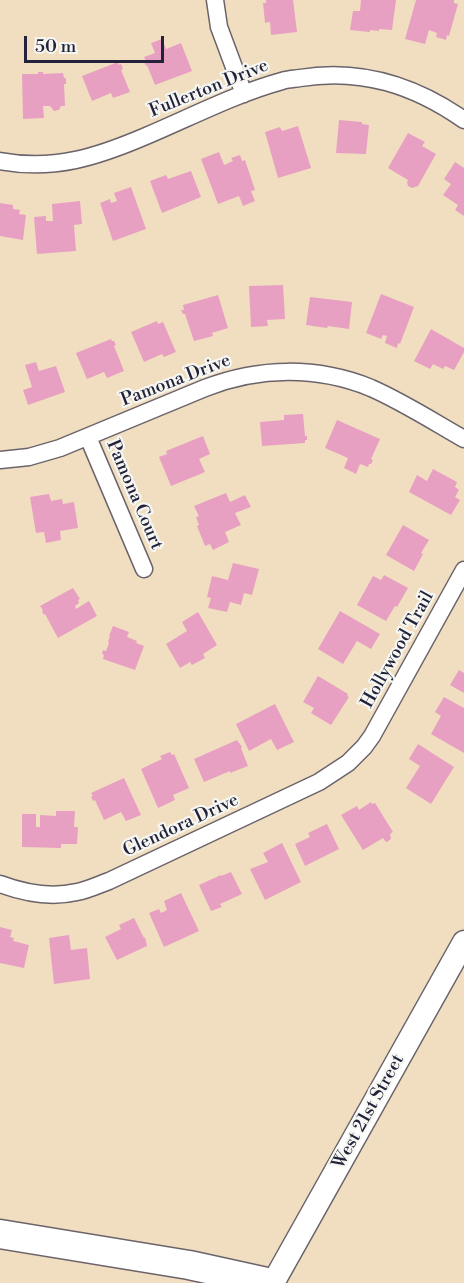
<!DOCTYPE html>
<style>
body{margin:0}
#map{position:relative;width:464px;height:1283px;overflow:hidden;background:#f1dec0;font-family:"Libre Bodoni",serif}
canvas{display:block}
.scale{position:absolute;left:24px;top:36px;width:140px;height:27px;box-sizing:border-box;border:3px solid #22223b;border-top:0;padding-left:8px;font-size:18px;line-height:21px;white-space:nowrap;color:#22223b;-webkit-text-stroke:4px #f6f6f2;paint-order:stroke}
</style>
<div id="map">
<canvas width="464" height="1283"></canvas>
<div class="scale">50 m</div>
</div>
<script>
const ctx = document.querySelector('canvas').getContext('2d');
ctx.lineJoin = 'round';
function paint(path, color) { ctx.fillStyle = color; ctx.fill(path, 'evenodd'); }
function strokePath(path, color, width, dash) { ctx.strokeStyle = color; ctx.lineWidth = width; ctx.lineCap = dash ? 'butt' : 'round'; ctx.setLineDash(dash || []); ctx.stroke(path); }
function drawText(font, color, halo, rows, align = 'center') {
  ctx.font = font + ' "Libre Bodoni",serif'; ctx.lineWidth = 4.5; ctx.setLineDash([]); ctx.textBaseline = 'middle'; ctx.strokeStyle = halo; ctx.fillStyle = color; for (const [text, x, y, turn = 0] of rows) {
    ctx.save(); ctx.translate(x, y); ctx.rotate((+turn || 0) * Math.PI / 180); ctx.textAlign = isNaN(turn) ? turn : align; if (halo) ctx.strokeText(text, 0, 0); ctx.fillText(text, 0, 0); ctx.restore();
  }
}
paint(new Path2D(`
 M266,0H293L297,32L271,35L270,22L265,23L263,3H266Z
 M361,0H396L392,30L379,29V31L370,30V32L350,30L353,11H360Z
 M416,0H454V3L458,4L449,36L447,35L446,40L436,37L437,33L429,30L425,44L405,39Z
 M162,39L166,49L181,43L192,71L155,85L147,65L146,66L144,62L146,61L144,57L155,53L151,43Z
 M118,62L119,65L121,64L123,69L121,70L130,92L113,98L111,93L92,101L82,76Z
 M38,72H43V74L63,73L64,78H66V84H64L65,106H61L59,110L54,111L50,106H43L44,118L23,119L22,74H38Z
 M339,120L362,122V124L369,125L366,154L336,153Z
 M298,126L311,168L278,178L265,132L280,127L282,131Z
 M408,133L425,142L422,146L436,154L418,186L412,188L408,186L407,182L408,180L388,168Z
 M219,152L224,165L233,161L231,158L240,155L242,161L245,160L255,190L251,191L255,201L243,206L239,196L218,204L201,159Z
 M455,162L464,168V216L455,210L458,205L443,195L451,184L444,179Z
 M191,171L201,197L162,213L150,181L166,175L168,179Z
 M131,187L146,229L113,241L100,203L110,199L111,203L117,201L114,193Z
 M80,201L82,224L74,225L76,251L37,254L34,217L46,216V221H53L52,204Z
 M0,203L13,205V209L20,210L19,214L26,215L23,240L0,236Z
 M283,285L285,319L267,320L268,326L251,327L249,286Z
 M381,294L414,307L400,344L398,343L397,348L385,343L387,336L383,335L381,339L366,333Z
 M218,295L228,328L212,333L213,336L194,341L185,314H183L181,310H184L183,305Z
 M310,297L352,302L349,329L328,326L327,328L306,325Z
 M157,321L158,324L163,322L176,352L164,357L162,354L144,362L131,332Z
 M431,329L464,348V352L454,370L445,366L443,369L433,364L430,369L414,361Z
 M111,339L112,341H114L116,345L114,346L124,371L107,378L104,372L87,379L76,353Z
 M36,362L39,371L56,366L65,392L28,405L23,390L32,387L25,365Z
 M303,414L305,436H307V440H305V443L262,446L260,422L284,420V415Z
 M337,420L380,439L371,459L373,460L371,464H369L368,467L360,464L356,474L344,468L348,458L325,448Z
 M203,436L210,454L199,459L205,472L171,486L159,457L167,454L166,451Z
 M433,469L457,482L455,487L459,490L455,497L460,500L451,515L409,492L417,475L427,481Z
 M226,493L230,502L245,495L251,507L235,513L241,525L225,532L229,542L213,550L210,544L205,546L197,526L199,525L196,517L199,516L194,506Z
 M49,494L51,501L62,499L63,504L74,502L78,528L60,531L61,540L46,543L44,532L36,533L30,497Z
 M403,525L429,540L421,553L423,554L414,571L386,555Z
 M233,563L259,569L252,595L244,593L241,605L230,602L227,612L208,608L211,598L207,597L212,576L228,580Z
 M384,575L408,588L397,607L395,606L386,621L357,605L373,576L381,580Z
 M73,588L80,599L78,600L79,603L75,606L76,609L89,601L97,616L58,638L45,614L44,615L42,611L43,610L40,606Z
 M340,611L380,634L371,649L357,641L343,664L318,649Z
 M198,612L217,645L203,654L205,658L192,665L190,662L180,668L166,644L187,631L182,622Z
 M113,626L129,632L127,637L137,641L136,643L144,646L135,670L103,659L104,655L102,654L103,650L106,651L109,643L108,642L110,636H109Z
 M459,670L464,673V693L450,685Z
 M318,676L348,694L347,696L349,697L331,725L311,713L314,708L303,702Z
 M444,697L464,708V753L431,734L441,716L435,712Z
 M275,704L294,742L277,750L271,739L249,751L236,724Z
 M237,740L242,747L241,748L248,766L230,773V771L204,782L194,759Z
 M418,744L454,767L431,804L406,788L420,766L409,759Z
 M170,752L172,755L174,754L189,788L173,795L175,800L158,808L141,769L162,759L160,756Z
 M124,778L141,815L126,821L121,812L104,820L95,800L93,801L91,797L93,796L91,793Z
 M371,802L372,804L375,803L393,832L390,834L391,839L387,842L385,841L383,838L363,850L341,815L357,806L359,810Z
 M56,811H75L74,827H78L77,844H61V848L22,847V814H36V827H40V815L56,816Z
 M327,824L339,849L305,866L295,844L310,837L308,833Z
 M282,843L301,882L265,900L250,869L268,862L263,853Z
 M231,872L242,894L220,904L222,907L211,911L199,885L221,875V876Z
 M181,893L199,931L164,947L149,913L159,909L161,913L167,910L164,901Z
 M134,918L144,938L145,937L147,946L117,960L105,937L121,929L119,925Z
 M0,927L12,930L10,937L14,938L13,941L29,945L24,968L0,963Z
 M69,935L71,950L87,948L90,979L54,984L49,938Z`), '#e7a0c1');
const street = new Path2D(`
 M215,0L219,27L244,94
 M0,161C54,171 97,157 146,136C191,117 235,94 282,81C288,79 294,79 300,78C361,68 414,85 464,120
 M88,437L144,569
 M0,460L29,457L60,448L205,388C259,367 317,366 371,388C403,402 434,422 464,439
 M0,884C24,893 51,898 77,892C88,890 98,885 109,881L319,782L348,763L364,747L372,736L464,570`);
const secondary = new Path2D(`
 M273,1283L464,942`);
const highway = new Path2D(`
 M0,1234L189,1265L271,1283`);
strokePath(street, '#6a646a', 19);
strokePath(secondary, '#6a646a', 25);
strokePath(highway, '#6a646a', 31);
strokePath(street, '#fff', 16);
strokePath(secondary, '#fff', 22);
strokePath(highway, '#fff', 28);
drawText('18px', '#22223b', '#f6f6f2', [
 ["Fullerton Drive",209,89,-22],
 ["Pamona Drive",176,381,-21],
 ["Pamona Court",134,495,67],
 ["Hollywood Trail",398,650,-61],
 ["Glendora Drive",181,826,-25],
 ["West 21st Street",369,1112,-61]
]);
</script>
